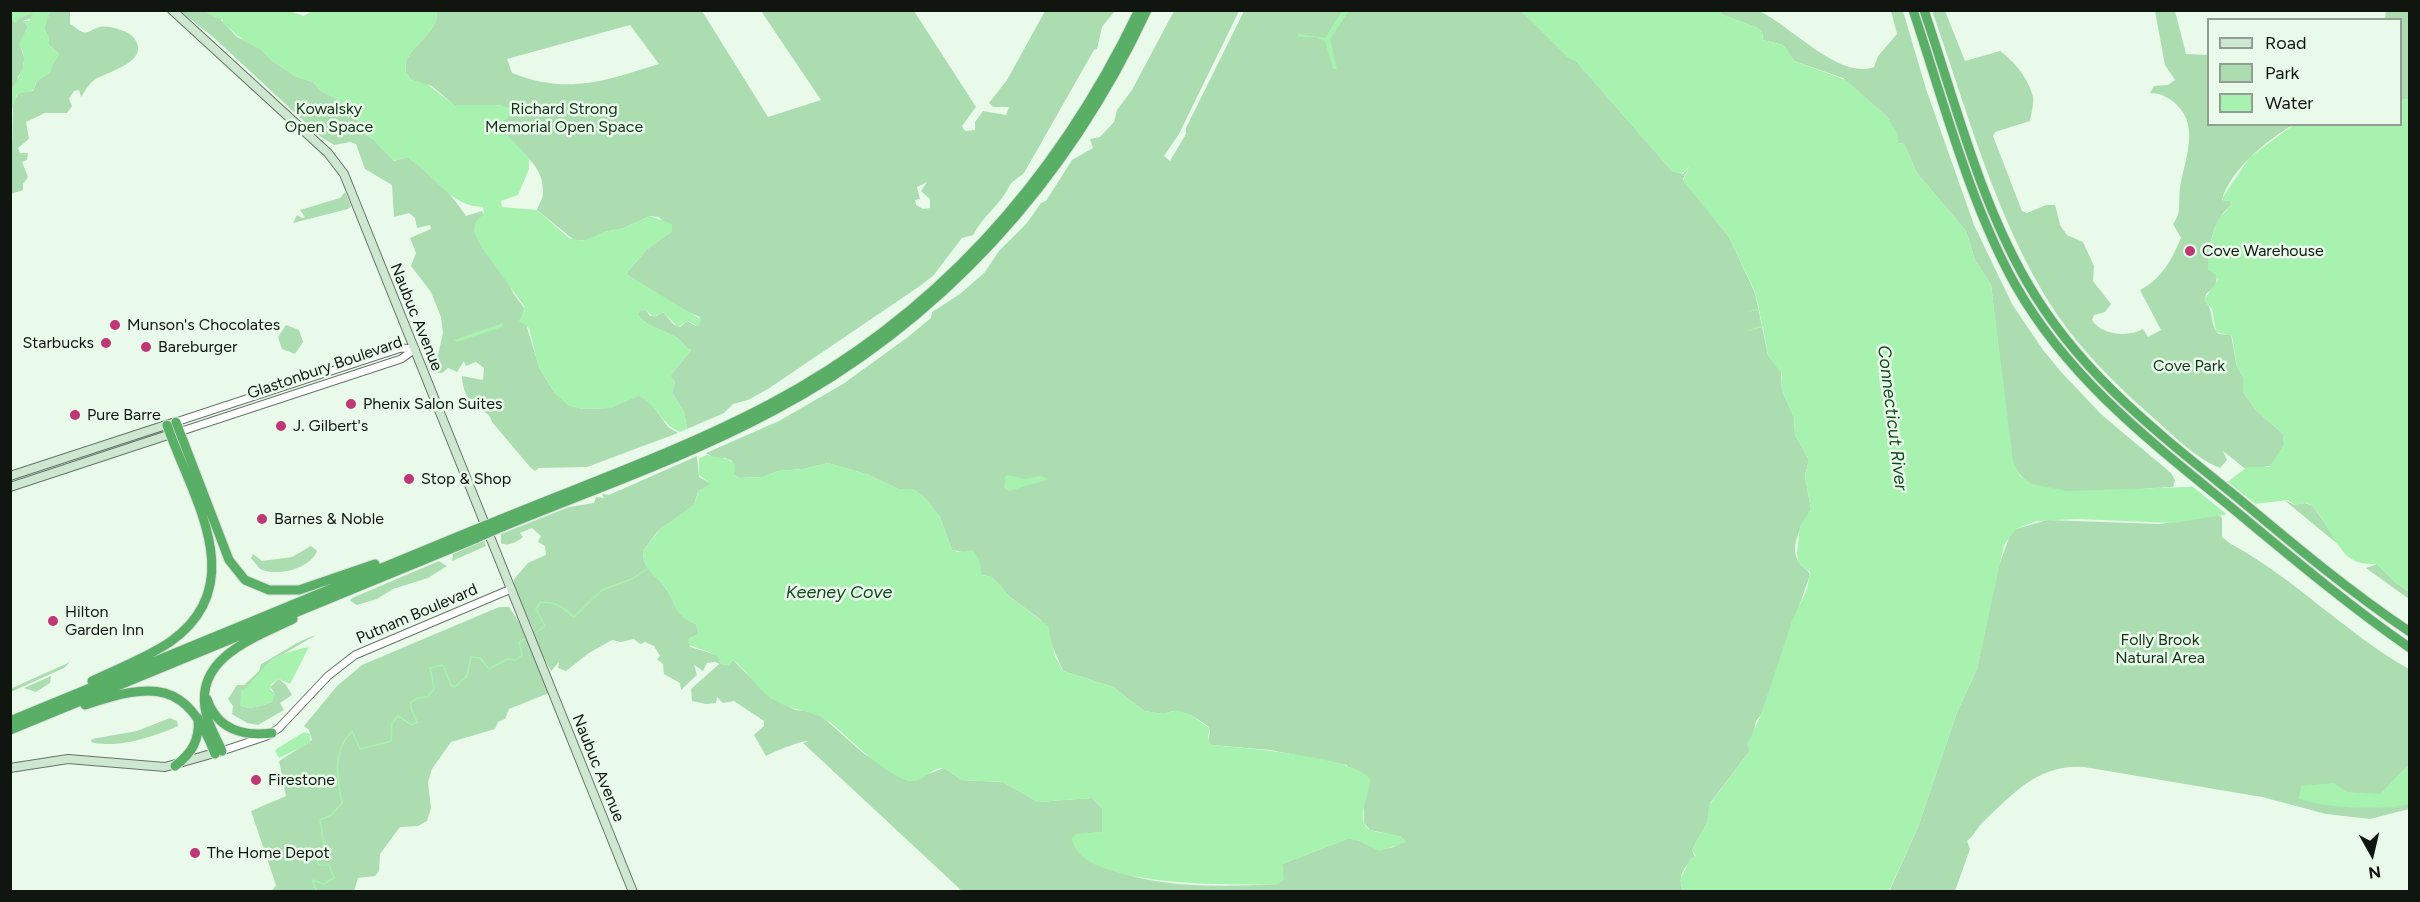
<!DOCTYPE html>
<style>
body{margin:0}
#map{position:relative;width:2420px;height:902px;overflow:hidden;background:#e9faea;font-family:Figtree,sans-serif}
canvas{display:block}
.frame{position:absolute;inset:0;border:12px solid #101510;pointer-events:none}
.legend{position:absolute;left:2207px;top:18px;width:195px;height:108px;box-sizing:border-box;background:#e9faea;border:2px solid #929e93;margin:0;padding:8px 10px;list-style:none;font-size:18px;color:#101510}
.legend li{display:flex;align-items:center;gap:12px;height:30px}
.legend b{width:30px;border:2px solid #929e93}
.north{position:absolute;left:2342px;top:824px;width:60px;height:60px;-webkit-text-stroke:4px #e9faea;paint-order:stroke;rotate:172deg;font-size:16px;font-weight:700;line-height:24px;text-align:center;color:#101510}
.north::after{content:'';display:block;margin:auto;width:21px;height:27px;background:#101510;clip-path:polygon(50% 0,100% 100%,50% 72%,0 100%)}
</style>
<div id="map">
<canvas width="2420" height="902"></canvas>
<div class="frame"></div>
<ul class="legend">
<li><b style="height:8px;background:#cde7d1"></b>Road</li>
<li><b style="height:16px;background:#acddb1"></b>Park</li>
<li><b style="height:16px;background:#a7f2af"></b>Water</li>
</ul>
<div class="north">N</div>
</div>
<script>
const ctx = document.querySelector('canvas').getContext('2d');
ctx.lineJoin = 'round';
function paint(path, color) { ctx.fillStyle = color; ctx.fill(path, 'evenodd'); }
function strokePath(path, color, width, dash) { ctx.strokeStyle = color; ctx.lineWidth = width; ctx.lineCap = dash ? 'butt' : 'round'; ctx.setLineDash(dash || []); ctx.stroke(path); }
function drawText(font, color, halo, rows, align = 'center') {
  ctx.font = font + ' Figtree,sans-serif'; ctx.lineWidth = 5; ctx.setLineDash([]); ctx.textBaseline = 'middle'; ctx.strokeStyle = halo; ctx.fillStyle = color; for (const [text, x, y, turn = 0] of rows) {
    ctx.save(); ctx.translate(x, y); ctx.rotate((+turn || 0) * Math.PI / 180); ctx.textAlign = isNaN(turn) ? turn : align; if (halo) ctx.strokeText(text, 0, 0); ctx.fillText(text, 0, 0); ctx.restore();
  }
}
paint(new Path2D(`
 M10,11H96H70V24C74,26 78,30 82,32C89,34 93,28 100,27C108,25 129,31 134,38C151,61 110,71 96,79C90,82 85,91 81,97L79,90L74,91L69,99L72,106L67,113H45L26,122L29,139L18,148L20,153H28L27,160L22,162L28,177L23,184V190L11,194L13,103L19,92L33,91L37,81L50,72L52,65L59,54L48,44L49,38L44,28L50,11L23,21L28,26L20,45L25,60L23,64L24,70L18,76L17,84L13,87L11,96Z
 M180,11H205L215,17L222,18L221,20L237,37L261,49L271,60L295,76L313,82L321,91L341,101L365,129L364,133L374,140L394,161L407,157C431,172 451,193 466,216L482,211L513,293L525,309L523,314L539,367L554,392L568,405L583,409L610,408L639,395L651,403L668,427L678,433L587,467L539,468L535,471L530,467L492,422C488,405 463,410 462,376L483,380L484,368L476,362L466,366L464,361L457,372L448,368L442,373L430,372L426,362L438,355L443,333L441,317L431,292L411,266L416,253L410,238L431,229L430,225L417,228L415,218L409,213L394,217L392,185L365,169L356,144L350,142L334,145L321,137L213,37Z
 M436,11H702L768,117L821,100L761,11H914L976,107L962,126L965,131L975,130V122L983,111L1006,115L1009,107H993L989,103L1007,80L1045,11H1115L1102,27L1097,49L1094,50L1024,173C1021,176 1011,182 1010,185C1001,204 983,216 973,235L962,238L933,276L917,288L768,389L748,400L733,404L724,413L687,429L684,412L672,393L675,382L670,376L691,350C683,347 683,341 677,338C665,330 643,326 637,313L645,309L650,316H656L663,312L673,324L680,327L687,321L696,326L700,317L681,309L626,274L646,250L672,231L659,217L650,216L624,228L604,232L588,241L574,240L537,210C539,204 543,199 543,192C544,156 506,151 502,121L510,115L499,105H454L432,86L411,80L406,72C400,48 442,34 436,11ZM630,25L659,64C604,81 568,95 512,73L507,59ZM927,182L921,191L930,199V208L923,209L916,205L915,200L920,199L917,187Z
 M1174,11H1239L1179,134L1164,156L1170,161L1186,134V128L1244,11H1521L1576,61L1672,171L1683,174L1689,167L1683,179L1729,237L1755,293L1768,355L1781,372L1782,391L1794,417L1795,435L1809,460L1805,476L1811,509C1804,523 1789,543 1798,561C1801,567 1808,568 1810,575L1761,715L1756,721L1750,751L1710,803L1707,823L1692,850L1695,857C1685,865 1677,876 1683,890L1681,891H962L803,743L809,741C802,740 773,752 766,756L754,735L764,726V721L734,701L723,703L717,697L716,703L706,704L692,701L691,689L719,664L716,662L707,663L703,671L694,665L697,675L681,690L680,683L664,674L663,664L657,659L660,656L654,646L645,642L640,644L634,639L621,642L612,640L589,653L566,671L558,668L559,662L551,671L533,638V629L514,586V579L528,563L546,555L545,546L538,542L541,536L532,528L520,533L523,537C517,542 508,547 501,543V534L569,507L594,503L596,497L604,498L602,494L609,495L697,456L699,477L712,484L698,492L694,505L657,532L643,551C643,570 655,573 664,586C678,605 672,613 696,624L699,634L690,638V647L717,655L721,664L728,665L733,660L771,698L796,710L817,712L863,753L904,779L910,781L944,768L962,780L1003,782L1038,802L1092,798L1102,808V832L1084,834L1081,855C1139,890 1213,887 1278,884L1283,874L1282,864L1347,839C1367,838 1369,854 1394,847L1402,837L1370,830L1364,823V809L1347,765L1270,750L1211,745L1208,741L1210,732L1208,726L1191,715L1173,711L1164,714L1144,711L1113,687L1063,671L1041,620L1010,597L992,577L982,575L963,552L952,550L940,517L923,496L910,489H898L869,475L828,463L803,469L778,471L763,477L740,478L734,475L732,461L725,458L717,460L706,453L779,421L843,384L908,337L931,318L932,312L960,294L985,272L999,251L1027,223L1041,203L1046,201L1072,160L1093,148L1090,139L1100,137L1114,122L1117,110L1132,90Z
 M1719,11C1731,11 1750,7 1761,12C1792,27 1840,80 1874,67L1878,56L1897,34L1891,11H1903L1926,89L1974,225L2012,304L2043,350L2063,374L2102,415L2171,473L2175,480L2173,487C2139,488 2057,499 2029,483C2020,477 2017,470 2012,461L1991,285L1975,260L1966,231L1917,173L1904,144L1898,143V136L1887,117L1843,78L1794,61L1783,45L1763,40L1762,32L1758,28L1723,15Z
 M1932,11H1945L1965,61L2000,51C2014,61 2029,79 2033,97C2034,103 2031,115 2030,121L1995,132L1993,136L2022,211L2027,213L2046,205H2055L2060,225L2067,235L2083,242L2094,266L2093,281L2111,304L2105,312L2094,315L2092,320C2102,336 2129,337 2143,329L2148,337L2161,330L2140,290C2163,278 2171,260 2181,238L2173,224C2182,213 2178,201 2180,188C2186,154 2204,117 2164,96C2159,93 2155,94 2150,93L2154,86L2168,85L2175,80L2165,65L2155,11H2175L2186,54L2208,55V124L2293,125C2268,139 2230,170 2222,200L2230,201L2232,204L2223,213L2215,227L2208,252V269L2216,274C2219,283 2213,289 2206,294L2205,301C2215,311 2209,326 2219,334L2231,335L2237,367L2243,377V392L2256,410L2283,434L2284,445L2272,465L2248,471L2223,451L2227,460L2220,468C2193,457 2170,432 2148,413C2115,384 2081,350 2056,313C1996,222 1968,112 1932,11Z
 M2386,11H2409V99L2401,100L2400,20H2385Z
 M345,192L351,206L348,209L293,223L297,215L302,218L305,217L300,210L340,198Z
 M286,325L299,330L303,342L295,354L282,349L278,337Z
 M2284,500L2295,505L2305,503L2313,506L2340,546Z
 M2219,515L2222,518V537L2231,544C2296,579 2345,633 2409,669V809L2370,819L2326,814L2262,797L2084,767C2037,764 2012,795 1982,823C1976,829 1974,836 1967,841L1970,849L1955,891L1889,892L1918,827L1957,712L1977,669L1998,568L2010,535L2016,529L2047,520L2160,524Z
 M484,540L486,546L452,561L453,554Z
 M311,546L317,551C310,569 277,577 260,569L251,558L253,554L262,561L292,557Z
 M439,561L447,566L428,578L393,589L377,599L357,605L350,601L352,598Z
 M2377,564L2395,582L2409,592V599L2366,568Z
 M499,607H509L522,627L549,693L509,709L505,719L498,722L495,729L451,742L432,769L428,782L431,808L427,821L418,826L400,827L380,854L379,871L375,876L358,878L354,891H272L276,885L251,811L286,796L279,761L312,740L309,730L304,726L337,686L362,665Z
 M316,635L280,656L256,677L240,705C250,711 262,705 272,702L274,692L270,687L279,679L286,685L292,695L280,703L284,710L258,725L247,723L232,714L233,706L228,699L237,685H244L259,671L261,664C280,654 295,642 316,635Z
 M70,662L64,668L11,692L10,689Z
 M51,676L50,683L36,692L24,688Z
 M170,718L177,721L178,726C154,737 116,749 91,742L92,739L137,731Z`), '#acddb1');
paint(new Path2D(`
 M11,10L51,11L44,28L49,38L48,44L59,54L52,65L50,73L36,82L34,90L17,94L11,113C10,106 9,95 12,89C20,75 30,61 19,44L28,26L23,21H29L33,13L20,18L16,23L11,20Z
 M312,11H436C442,34 400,48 406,72L411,80L427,84L454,105H498L511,108L510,115L502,121L508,136L529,158V169L518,195L501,201L502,207L537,210L569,238L583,241L604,232L624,228L650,216L672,224V231L646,250L626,274L702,320L698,326L687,321L678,327L663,312L653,317L645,309L637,313C643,326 666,330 677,338C683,341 683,347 691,350L670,376L675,382L672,393L684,412L687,429L680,432C662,425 657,405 639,396L610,408L583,409L568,405L554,392L538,365L529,328L519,321L525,310L524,306L482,248L474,232L475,223L484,213L483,207C451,207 432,173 407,157L394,161L374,140L364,133L365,129L341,101L321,91L313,82L295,76L271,60L262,50L244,41L223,23L222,18H216L205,11H290L304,16Z
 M1342,11H1349L1330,39L1337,69H1333L1325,41L1315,37H1297L1299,34L1325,38Z
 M1521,11H1719L1723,15L1758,28L1762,32L1763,40L1783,45L1794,61L1846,80L1887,117L1898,134V143L1904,144L1917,173L1966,231L1975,260L1991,285L2013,461L2020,476L2032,484L2067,491L2187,487L2229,481L2247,467H2269L2284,445L2283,434L2256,410L2243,392V377L2237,367L2232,336L2216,332L2212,309L2204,300L2218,280L2216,275L2208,269V252L2217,221L2232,204L2230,201L2223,200V197L2249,158L2293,125L2400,124L2401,100L2409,99V592L2395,582L2377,564C2367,564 2359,564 2350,558C2336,549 2320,508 2309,504C2305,502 2300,504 2295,505L2288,500L2254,504L2224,515L2173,523L2077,519L2037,521L2016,529L2004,545L1977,669L1957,712L1918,827L1889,891H1681L1683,890L1680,880L1690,859L1696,856L1692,850L1707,823L1709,805L1750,751L1747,745L1761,715L1792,621L1807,589L1810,572L1798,562L1797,553L1800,526L1811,509L1805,476L1809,460L1795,435L1794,417L1782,391V374L1768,355L1763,327L1745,332L1762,325L1759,310L1747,312L1759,308L1755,292L1729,237L1683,181L1689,167L1681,174L1672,171L1576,61L1568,58Z
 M503,323L502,327L457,342L454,340Z
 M707,455C717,459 729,456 735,465L734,475L741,478L763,477L778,471L803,469L828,463L869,475L898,489H914L923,496L940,517L952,550L958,552L973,550L979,559L982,575L992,577L1010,597L1048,626L1055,656L1063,671L1113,687L1144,711L1164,714L1176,710L1191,715L1209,728L1208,741L1211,745C1241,748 1356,756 1371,780C1369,791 1362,808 1363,818C1364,840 1397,827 1406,842L1380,851L1357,840L1347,839L1282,864L1284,879L1278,884C1241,885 1076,889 1072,838L1076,834L1102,832V808L1092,798L1038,802L1003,782L962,780L944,768C931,767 924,782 911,781C892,780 851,741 836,727C815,708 793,713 771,698C757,689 747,670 733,660L727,666L720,663L717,655L689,645L688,639L699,634L696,624C675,618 676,602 664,586C654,574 643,570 643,551L661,528L694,505L699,490L711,484L699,475V458Z
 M1007,475L1025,479L1040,476L1049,479L1009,491L1004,487L1006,481L1004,478Z
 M309,647L290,684L279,679L271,684L270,689L275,694L272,702C262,705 250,711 240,705L241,691C253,683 258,673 268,663C276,655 298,649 309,647Z
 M304,732L310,734V743L279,758L275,751L278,748Z
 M2409,764V804C2387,811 2318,808 2298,798L2302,786L2334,783L2347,792L2380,794Z`), '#a7f2af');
paint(new Path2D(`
 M2224,479L2258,506L2229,516L2188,483Z`), '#e9faea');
strokePath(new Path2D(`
 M534,634L545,626L536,609L540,603C554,600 564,608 574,617L602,590L632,579L647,569
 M317,892L312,880L324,884L334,878L329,865H320L313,858L325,850L320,820L331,815L342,803C337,776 332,752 352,731L360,749L388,742L391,741L392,723L398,716L412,725L417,722L411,708V702L418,698L427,697L434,689L430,668L443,665L451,685L455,687L467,676L471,657L480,658L489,669L507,659L516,660L522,655L519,642L527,638`), '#a7f2af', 1.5);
const tertiary = new Path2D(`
 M176,422L401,348L415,349
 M179,432L401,359L415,349
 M222,751L267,736L279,728L328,676L355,655L511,589`);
const secondary = new Path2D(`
 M172,10L328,153L344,174L633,892
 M10,476L172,423
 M10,487L174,433
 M10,768L68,759L165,767L218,752`);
const motorway = new Path2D(`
 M1913,10C1943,99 1970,205 2016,286C2069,379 2150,441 2232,508C2290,556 2348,605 2410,648
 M1924,10C1955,101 1979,199 2027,282C2079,373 2158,433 2238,498C2294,545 2349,591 2410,632
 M176,422L229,560L245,580L269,590H299L375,564
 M499,520C589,483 683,450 770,404C938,315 1057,181 1139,10
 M502,527C592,490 687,457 773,411C941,322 1067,182 1147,10
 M92,681C117,669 146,658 170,642C253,584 191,496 167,425
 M207,699C217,729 243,737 272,733
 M85,705C153,682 187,680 215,754
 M10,721L474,530
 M10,730L477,538
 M222,751C216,737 207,723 205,708C197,656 257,637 293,619
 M175,766C192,753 200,740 198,718`);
strokePath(tertiary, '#667467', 9);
strokePath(secondary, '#667467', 10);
strokePath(motorway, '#dedede', 11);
strokePath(tertiary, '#fff', 7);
strokePath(secondary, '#cde7d1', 8);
strokePath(motorway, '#59af66', 9);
const motorwayBridge = new Path2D(`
 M474,530L499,520
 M477,538L502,527`);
strokePath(motorwayBridge, '#dedede', 11, []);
strokePath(motorwayBridge, '#59af66', 9);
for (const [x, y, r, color] of [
 [2190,251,6,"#bf3774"],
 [115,325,6,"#bf3774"],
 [106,343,6,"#bf3774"],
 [146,347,6,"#bf3774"],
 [351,404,6,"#bf3774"],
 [75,415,6,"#bf3774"],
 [281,426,6,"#bf3774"],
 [409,479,6,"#bf3774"],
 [262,519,6,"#bf3774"],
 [53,621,6,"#bf3774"],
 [256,780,6,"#bf3774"],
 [195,853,6,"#bf3774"]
]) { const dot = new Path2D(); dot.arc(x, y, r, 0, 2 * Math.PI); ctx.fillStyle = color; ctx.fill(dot); strokePath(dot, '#e9faea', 2); }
drawText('16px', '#143219', '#e9faea', [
 ["Kowalsky",329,109],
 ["Open Space",329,127],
 ["Richard Strong",564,109],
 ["Memorial Open Space",564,127],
 ["Cove Park",2189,366],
 ["Folly Brook",2160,640],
 ["Natural Area",2160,658]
]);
drawText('16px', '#101510', '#e9faea', [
 ["Cove Warehouse",2202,251],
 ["Munson's Chocolates",127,325],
 ["Starbucks",94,343,"right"],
 ["Bareburger",158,347],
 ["Phenix Salon Suites",363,404],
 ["Pure Barre",87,415],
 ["J. Gilbert's",293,426],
 ["Stop & Shop",421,479],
 ["Barnes & Noble",274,519],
 ["Hilton",65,612],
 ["Garden Inn",65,630],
 ["Firestone",268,780],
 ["The Home Depot",207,853]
], 'left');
drawText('16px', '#101510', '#e9faea', [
 ["Naubuc Avenue",416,317,68],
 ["Glastonbury Boulevard",325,368,-19],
 ["Putnam Boulevard",417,614,-23],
 ["Naubuc Avenue",598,768,68]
]);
drawText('italic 18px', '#14491f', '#e9faea', [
 ["Connecticut River",1892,418,83],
 ["Keeney Cove",839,593]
]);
</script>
